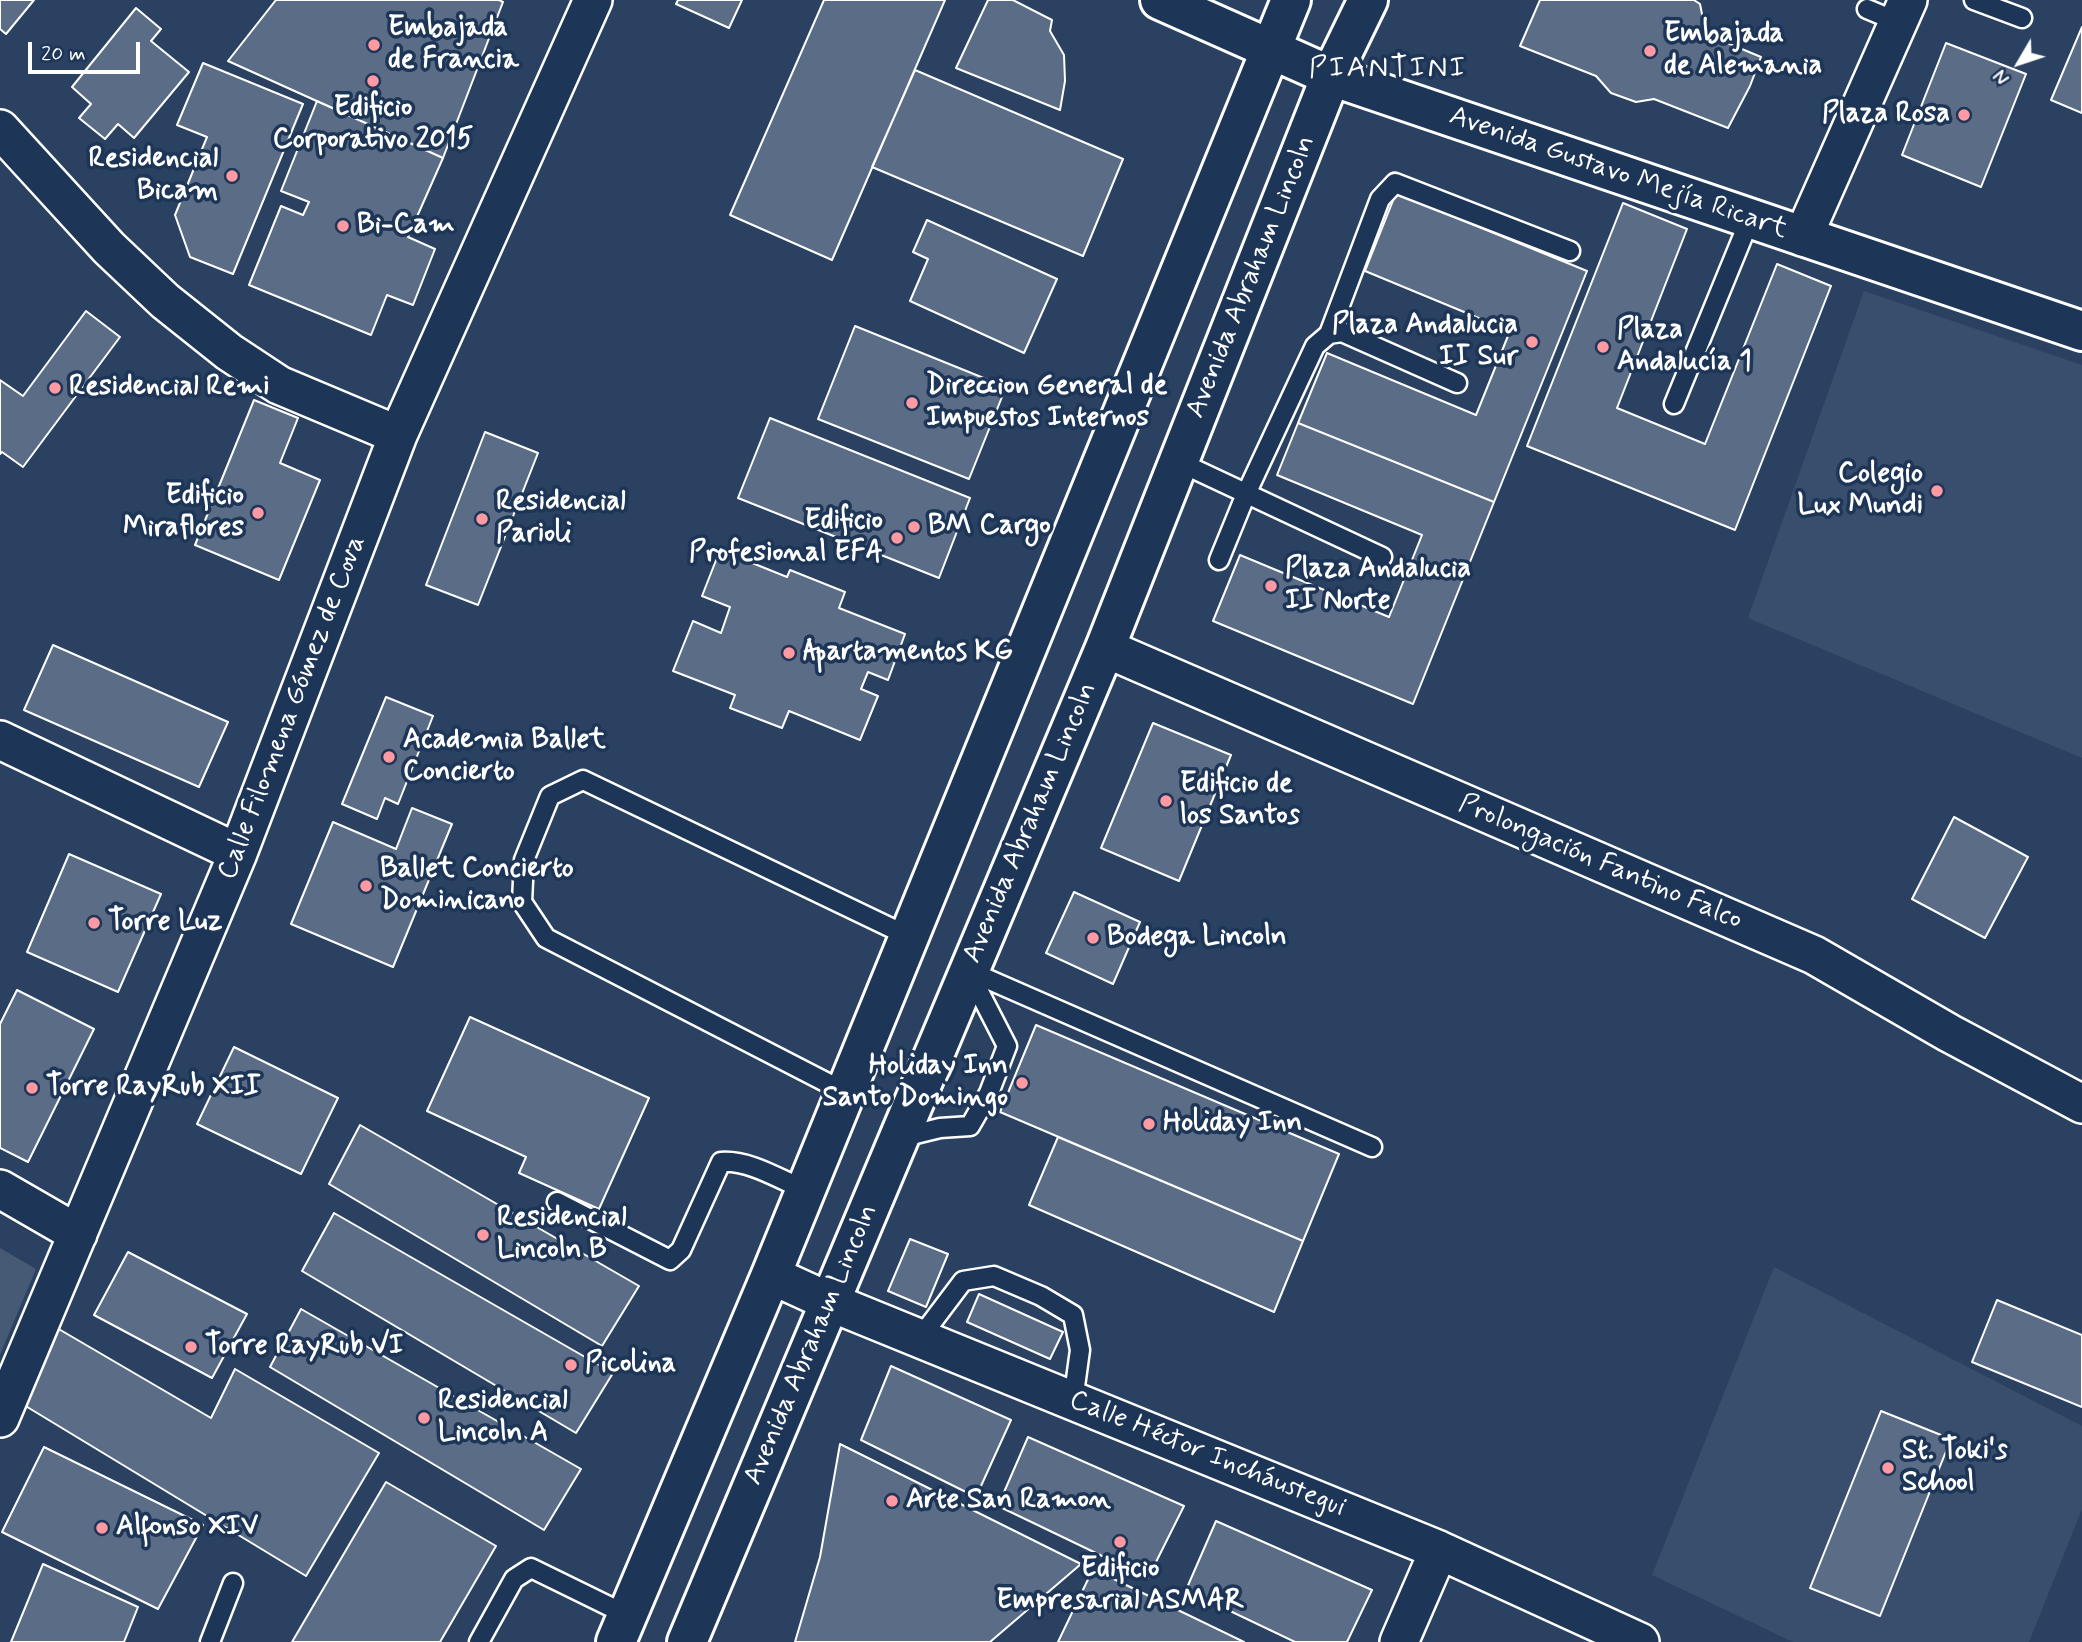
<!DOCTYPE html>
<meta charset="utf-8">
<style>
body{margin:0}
#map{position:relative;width:2082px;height:1642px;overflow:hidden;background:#2a4161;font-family:Mynerve,sans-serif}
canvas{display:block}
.north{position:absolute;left:1984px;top:28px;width:70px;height:70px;-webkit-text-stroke:5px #1d3557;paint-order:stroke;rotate:231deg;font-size:19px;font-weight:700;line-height:28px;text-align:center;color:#fff}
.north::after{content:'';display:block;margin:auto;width:24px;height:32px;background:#fff;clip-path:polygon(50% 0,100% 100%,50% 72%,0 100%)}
.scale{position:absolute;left:28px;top:42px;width:112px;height:32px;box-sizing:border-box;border:4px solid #fff;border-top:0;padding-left:9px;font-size:21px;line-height:24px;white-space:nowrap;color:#fff;-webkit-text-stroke:5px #1d3557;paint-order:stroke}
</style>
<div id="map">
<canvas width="2082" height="1642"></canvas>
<div class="north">N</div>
<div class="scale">20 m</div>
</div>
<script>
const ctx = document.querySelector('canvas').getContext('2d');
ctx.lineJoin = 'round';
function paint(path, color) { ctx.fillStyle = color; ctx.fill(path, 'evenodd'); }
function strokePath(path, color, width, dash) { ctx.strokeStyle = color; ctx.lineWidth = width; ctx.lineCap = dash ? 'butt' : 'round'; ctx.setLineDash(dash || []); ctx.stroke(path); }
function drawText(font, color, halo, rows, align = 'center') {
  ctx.font = font + ' Mynerve,sans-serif'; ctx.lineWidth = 7; ctx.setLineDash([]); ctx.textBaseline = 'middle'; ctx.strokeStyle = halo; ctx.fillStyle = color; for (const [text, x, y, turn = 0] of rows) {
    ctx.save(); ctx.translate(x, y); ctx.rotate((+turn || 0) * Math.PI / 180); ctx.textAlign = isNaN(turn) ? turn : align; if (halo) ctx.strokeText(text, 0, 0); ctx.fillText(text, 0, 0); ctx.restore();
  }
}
paint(new Path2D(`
 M1864,291L2082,365V758L1748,618Z
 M1774,1267L2082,1426V1509L2029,1642H1793L1652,1575Z`), '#394e6c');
paint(new Path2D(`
 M0,1248L36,1269L0,1355Z`), '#465975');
const building = new Path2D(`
 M0,0H34L6,34L0,29Z
 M276,0H499L503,2L443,158L228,61Z
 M678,0H742L729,28L676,4Z
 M824,0H945L832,260L730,215Z
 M988,0H1013L1052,20L1050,31L1064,55L1065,81L1060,110L956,68Z
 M1540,0H1694L1700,4L1706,34L1761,57L1750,86L1728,128L1654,99L1636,102L1611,93L1596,76L1520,46Z
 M136,8L161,29L151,41L189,72L134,138L118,124L105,139L79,118L91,104L72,87Z
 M2082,27V113L2051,100Z
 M1946,43L2026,74L1981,187L1902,155Z
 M203,63L303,104L233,274L190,257L175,215L207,137L177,125Z
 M915,70L1123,159L1083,256L872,167Z
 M317,101L443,158L408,237L435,249L413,305L387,295L371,335L249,285L281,206L303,215L309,202L281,191Z
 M1396,193L1587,271L1494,502L1298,423L1327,353L1476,415L1510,331L1365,271Z
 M1623,203L1687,229L1617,408L1705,444L1777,264L1831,286L1735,530L1527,446Z
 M927,220L1057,279L1024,353L910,301L928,259L913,252Z
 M86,311L120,337L23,467L2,452L0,454V380L23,396Z
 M855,326L1006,387L969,479L818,419Z
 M254,400L298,418L280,463L320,480L279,580L195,545Z
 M770,418L970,498L939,578L738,498Z
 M1298,423L1494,502L1413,704L1213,621L1240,555L1389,617L1422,535L1277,475Z
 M485,432L538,453L478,605L426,585Z
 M720,550L787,577L790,570L845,592L839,608L905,634L888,680L868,672L861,689L878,696L860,740L789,711L782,728L730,708L735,695L673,671L693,621L721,633L730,607L702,596Z
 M53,645L228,722L199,787L24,710Z
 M386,697L433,716L398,804L385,798L377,819L342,804Z
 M1153,723L1231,755L1179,881L1101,848Z
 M412,808L452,824L393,967L291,924L333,822L396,849Z
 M1954,817L2028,857L1985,938L1912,899Z
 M69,854L161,894L118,992L27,952Z
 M1074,892L1140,922L1113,984L1046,953Z
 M17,990L94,1029L28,1162L0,1148V1024Z
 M470,1017L649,1098L599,1209L519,1173L526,1157L427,1111Z
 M1036,1025L1339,1154L1303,1241L1000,1112Z
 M234,1047L338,1098L301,1174L197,1124Z
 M360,1125L639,1286L602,1346L329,1184Z
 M1058,1137L1303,1241L1274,1312L1029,1205Z
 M334,1213L613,1373L576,1433L302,1271Z
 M910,1239L948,1254L926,1307L888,1291Z
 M128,1252L247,1314L212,1378L94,1315Z
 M979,1294L1063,1332L1050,1359L967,1322Z
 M1997,1300L2082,1335V1407L1972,1362Z
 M301,1309L581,1469L544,1530L270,1367Z
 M57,1328L211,1418L235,1369L379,1453L306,1576L19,1402Z
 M891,1366L1011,1420L976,1497L861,1440Z
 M1881,1411L1951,1439L1880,1616L1810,1588Z
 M1028,1437L1184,1506L1148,1578L998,1506Z
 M840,1444L1081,1564L990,1642H795L820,1557Z
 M44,1447L203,1525L158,1609L2,1532Z
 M386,1482L496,1546L440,1642H292Z
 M1216,1521L1372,1590L1347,1642H1295L1186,1590Z
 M43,1564L138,1607L124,1642H11Z
 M1093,1569L1244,1642H1058Z`);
paint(building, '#5b6c86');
strokePath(building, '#fff', 2);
const service = new Path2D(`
 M1974,0L2022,18
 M1867,9L1898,22
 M1329,334L1380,199L1395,183L1570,251
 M1674,404L1750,219
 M1179,462L1382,557
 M1219,560L1246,494L1315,346L1329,334L1342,332L1457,383
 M969,971L1372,1147
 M845,1092L546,938L522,902L524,860L550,796L583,780L908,936
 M899,1138L940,1128L970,1126L989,1093L1007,1046L970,974
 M557,1202L670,1260L681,1250L721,1162C750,1160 779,1179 805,1190
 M920,1338L963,1281L994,1276L1041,1296L1073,1315L1080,1350L1073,1401
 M210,1642L233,1583
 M479,1642L514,1579L531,1568L627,1615`);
const minor = new Path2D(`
 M0,129L109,248L165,301L229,352L279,385L398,435
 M1803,237L1908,0
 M1105,648L1814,955L1949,1033L2082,1104
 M0,740L238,853
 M0,1189L78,1234
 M771,1275L830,1302L1439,1550L1640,1642
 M0,1418L238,853L398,435L593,0
 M1399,1642L1439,1550`);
const tertiary = new Path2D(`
 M1160,0L1331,76L2082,331`);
const secondary = new Path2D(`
 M616,1642L771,1275L1291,0
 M687,1642L1105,648L1331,76L1368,0`);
strokePath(service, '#fff', 23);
strokePath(minor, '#fff', 42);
strokePath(tertiary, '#fff', 44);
strokePath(secondary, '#fff', 44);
strokePath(service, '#1d3557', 18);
strokePath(minor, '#1d3557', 37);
strokePath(tertiary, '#1d3557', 38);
strokePath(secondary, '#1d3557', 38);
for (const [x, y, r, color] of [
 [374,45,7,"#ff9aa2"],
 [1650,51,7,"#ff9aa2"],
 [373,81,7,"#ff9aa2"],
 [1964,115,7,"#ff9aa2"],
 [232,176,7,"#ff9aa2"],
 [343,226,7,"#ff9aa2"],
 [1532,342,7,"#ff9aa2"],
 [1603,347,7,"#ff9aa2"],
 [55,388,7,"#ff9aa2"],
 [912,403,7,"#ff9aa2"],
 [1937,491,7,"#ff9aa2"],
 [258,513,7,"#ff9aa2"],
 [482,519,7,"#ff9aa2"],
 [914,527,7,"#ff9aa2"],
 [897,538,7,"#ff9aa2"],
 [1271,586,7,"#ff9aa2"],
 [789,653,7,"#ff9aa2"],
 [389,757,7,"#ff9aa2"],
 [1166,801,7,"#ff9aa2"],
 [366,886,7,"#ff9aa2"],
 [94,923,7,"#ff9aa2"],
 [1093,938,7,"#ff9aa2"],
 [1022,1083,7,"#ff9aa2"],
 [32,1088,7,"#ff9aa2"],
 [1149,1124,7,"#ff9aa2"],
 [483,1235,7,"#ff9aa2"],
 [191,1347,7,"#ff9aa2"],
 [571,1365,7,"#ff9aa2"],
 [424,1418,7,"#ff9aa2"],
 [1888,1468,7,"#ff9aa2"],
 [892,1501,7,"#ff9aa2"],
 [102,1528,7,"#ff9aa2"],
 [1120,1542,7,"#ff9aa2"]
]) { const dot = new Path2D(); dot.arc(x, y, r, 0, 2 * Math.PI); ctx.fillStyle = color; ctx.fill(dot); strokePath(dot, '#1d3557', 2.5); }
drawText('bold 28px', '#fff', '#1d3557', [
 ["Embajada",388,29],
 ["de Francia",388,61],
 ["Embajada",1664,35],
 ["de Alemania",1664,67],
 ["Edificio",373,109,"center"],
 ["Corporativo 2015",373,141,"center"],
 ["Plaza Rosa",1950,115,"right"],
 ["Residencial",218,160,"right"],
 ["Bicam",218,192,"right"],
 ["Bi-Cam",357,226],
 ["Plaza Andalucia",1518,326,"right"],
 ["II Sur",1518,358,"right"],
 ["Plaza",1617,331],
 ["Andalucía 1",1617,363],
 ["Direccion General de",926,387],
 ["Impuestos Internos",926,419],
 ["Residencial Remi",69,388],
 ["Colegio",1923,475,"right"],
 ["Lux Mundi",1923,507,"right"],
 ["Edificio",244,497,"right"],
 ["Miraflores",244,529,"right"],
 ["Residencial",496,503],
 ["Parioli",496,535],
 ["Edificio",883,522,"right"],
 ["Profesional EFA",883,554,"right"],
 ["BM Cargo",928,527],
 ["Plaza Andalucia",1285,570],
 ["II Norte",1285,602],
 ["Apartamentos KG",803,653],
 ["Academia Ballet",403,741],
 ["Concierto",403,773],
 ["Edificio de",1180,785],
 ["los Santos",1180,817],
 ["Ballet Concierto",380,870],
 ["Dominicano",380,902],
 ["Torre Luz",108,923],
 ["Bodega Lincoln",1107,938],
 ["Holiday Inn",1008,1067,"right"],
 ["Santo Domingo",1008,1099,"right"],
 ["Torre RayRub XII",46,1088],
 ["Holiday Inn",1163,1124],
 ["Residencial",497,1219],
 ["Lincoln B",497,1251],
 ["Torre RayRub VI",205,1347],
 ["Picolina",585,1365],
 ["Residencial",438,1402],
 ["Lincoln A",438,1434],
 ["St. Toki's",1902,1452],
 ["School",1902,1484],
 ["Arte San Ramon",906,1501],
 ["Alfonso XIV",116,1528],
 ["Edificio",1120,1570,"center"],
 ["Empresarial ASMAR",1120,1602,"center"]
], 'left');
drawText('28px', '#fff', '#1d3557', [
 ["Avenida Gustavo Mejía Ricart",1618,174,19],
 ["Avenida Abraham Lincoln",1252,277,-68],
 ["Calle Filomena Gómez de Cova",293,708,-69],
 ["Avenida Abraham Lincoln",1031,823,-67],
 ["Prolongación Fantino Falco",1600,863,23],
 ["Avenida Abraham Lincoln",812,1345,-67],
 ["Calle Héctor Incháustegui",1207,1455,22]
]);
ctx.letterSpacing = '2px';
drawText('30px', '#fff', '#1d3557', [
 ["PIANTINI",1388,70]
]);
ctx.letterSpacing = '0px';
</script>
